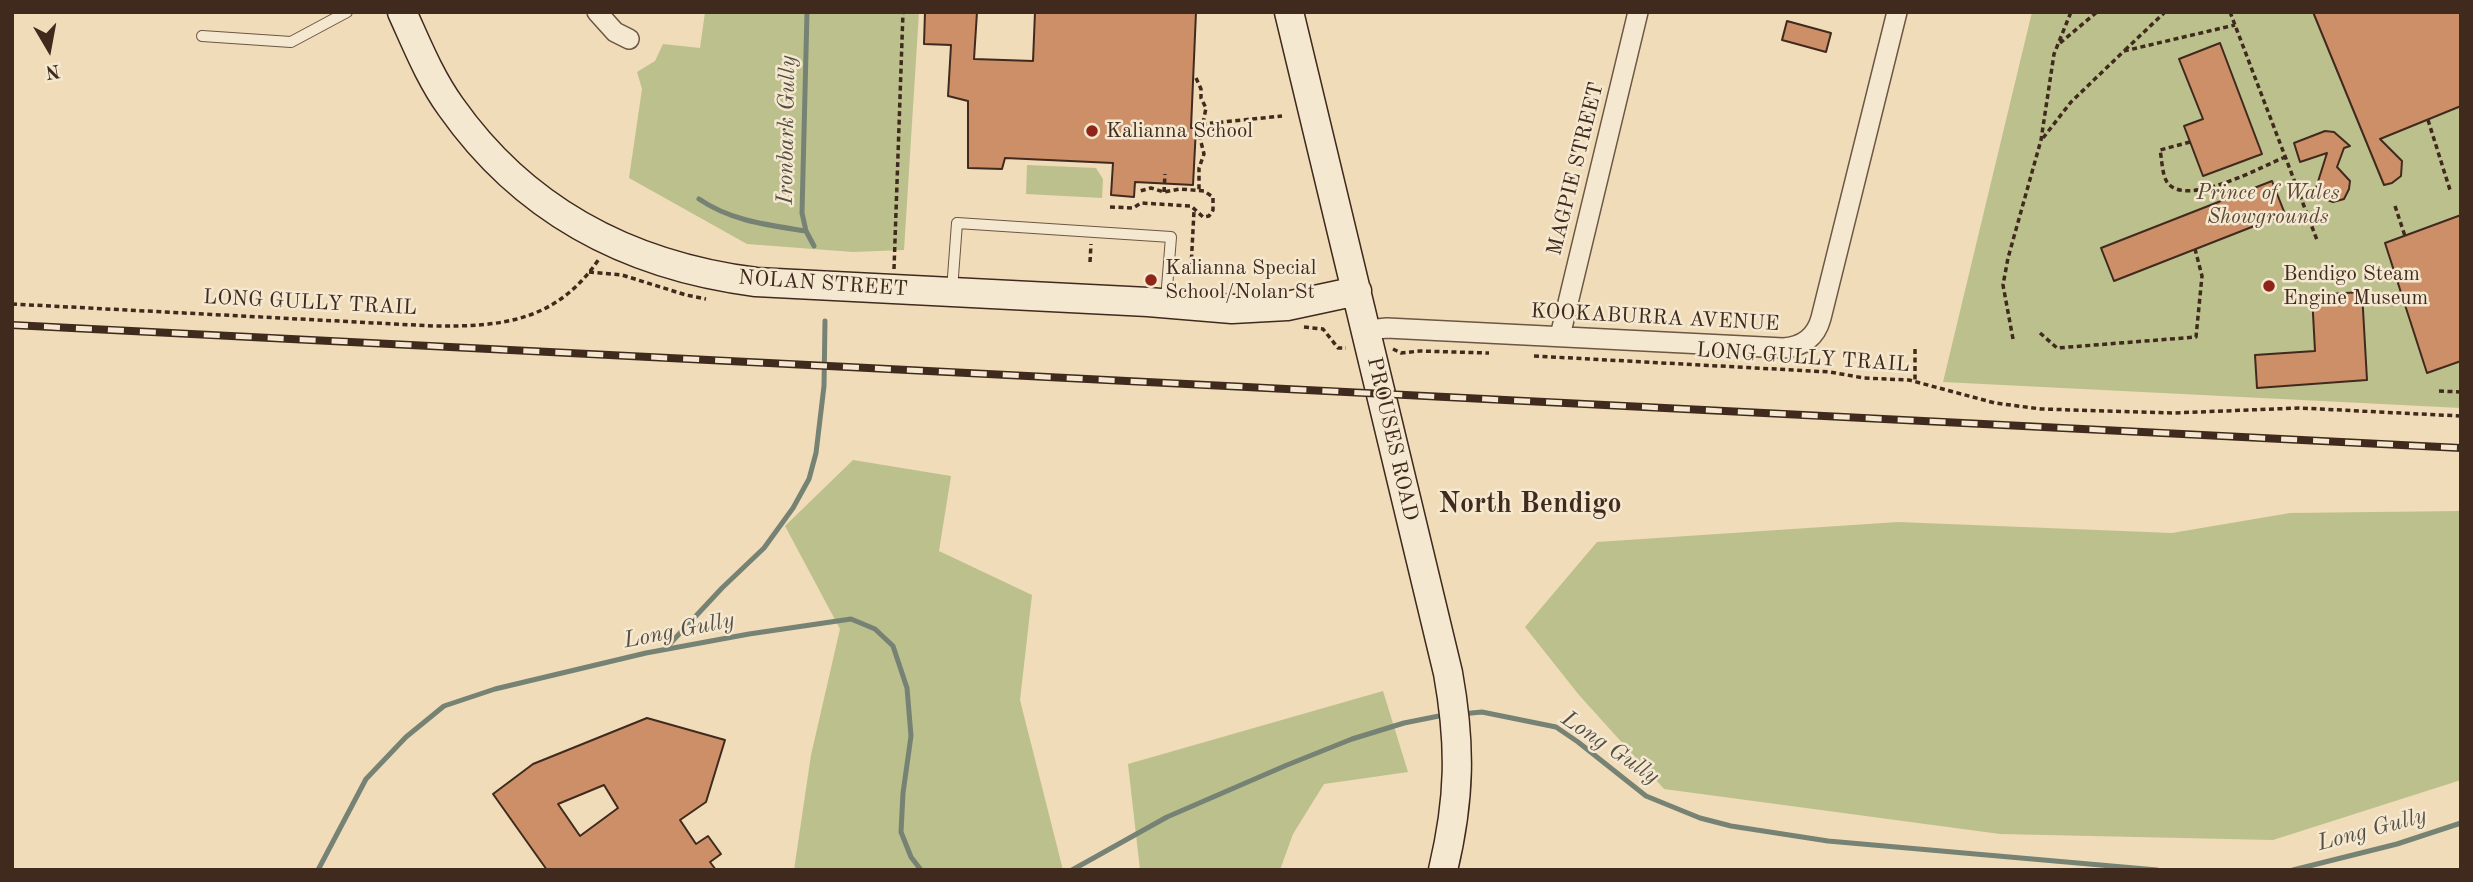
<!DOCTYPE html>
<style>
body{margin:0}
#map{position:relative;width:2473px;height:882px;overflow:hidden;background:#f0dcb8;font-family:"Old Standard TT",serif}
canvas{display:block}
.frame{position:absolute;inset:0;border:14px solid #402a1e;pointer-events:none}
.north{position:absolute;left:14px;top:14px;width:70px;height:70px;-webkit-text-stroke:5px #f5e8d1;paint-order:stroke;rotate:170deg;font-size:19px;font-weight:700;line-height:28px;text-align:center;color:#402a1e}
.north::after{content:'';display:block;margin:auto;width:24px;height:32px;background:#402a1e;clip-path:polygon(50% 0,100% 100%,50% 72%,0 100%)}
</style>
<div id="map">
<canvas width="2473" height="882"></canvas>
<div class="frame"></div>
<div class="north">N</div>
</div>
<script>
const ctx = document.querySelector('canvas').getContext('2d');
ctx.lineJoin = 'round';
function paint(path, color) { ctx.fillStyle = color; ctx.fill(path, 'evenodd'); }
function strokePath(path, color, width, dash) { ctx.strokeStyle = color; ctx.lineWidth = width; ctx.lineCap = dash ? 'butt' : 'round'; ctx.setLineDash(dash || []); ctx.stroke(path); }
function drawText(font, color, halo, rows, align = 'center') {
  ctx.font = font + ' "Old Standard TT",serif'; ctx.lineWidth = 5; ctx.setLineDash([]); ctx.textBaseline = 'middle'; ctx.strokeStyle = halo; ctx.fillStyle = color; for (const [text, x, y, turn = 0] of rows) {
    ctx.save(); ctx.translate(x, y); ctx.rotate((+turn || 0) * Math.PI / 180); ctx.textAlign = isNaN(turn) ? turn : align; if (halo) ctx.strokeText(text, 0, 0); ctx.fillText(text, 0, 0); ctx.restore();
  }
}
paint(new Path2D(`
 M705,12H919L904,250L853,252L747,244L629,178L642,89L637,72L655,61L663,44L700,48Z
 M2032,12H2461V408L1943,382Z
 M1027,165L1096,168L1103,179L1102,198L1026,194Z
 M853,460L951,476L939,551L1032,595L1020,700L1063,870H794L811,755L840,629L785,526Z
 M2461,511V780L2273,840L2000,834L1664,789L1579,695L1525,627L1597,542L1898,522L2172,533L2290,513Z
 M1383,691L1408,772L1324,784L1293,834L1280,870H1140L1128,764Z`), '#bcc08d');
strokePath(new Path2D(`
 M807,12L802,213L806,231L814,246
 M699,199C731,221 768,225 806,231
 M666,648L722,588L764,548L793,508L809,479L816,453L824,386L825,321
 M1461,714L1482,712L1556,727L1578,742L1646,796L1700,818L1731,826L1828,841L2157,870
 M318,870L366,779L406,737L444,706L495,689L646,653L749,634L851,619L875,629L893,646L907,688L911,736L903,793L901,832L911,857L921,870
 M1072,870L1167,817L1287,765L1352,739L1404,723L1444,715
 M2293,870L2397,844L2461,823`), '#768274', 5);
const building = new Path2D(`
 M925,12H977L974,59L1033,61L1035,12H1196L1191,128H1196L1193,185L1135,182L1134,197L1111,195L1113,163L1005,158L1002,169L968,168V101L948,96L951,45L924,44Z
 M2313,12H2461V106L2380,139L2402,161L2401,176L2392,183L2384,185Z
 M1787,21L1831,33L1826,52L1782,40Z
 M2220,43L2262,154L2203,176L2184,126L2203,119L2179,59Z
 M2325,131L2334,132L2350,146L2344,148L2337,167L2350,181L2349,189L2344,199L2333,202L2322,198L2316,188L2327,153L2300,162L2294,143Z
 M2272,181L2285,214L2114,281L2101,248Z
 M2461,215V361L2427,373L2385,243Z
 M2362,292L2367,380L2257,388L2255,355L2315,351L2312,295Z
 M647,718L725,740L706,802L680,820L696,844L708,836L721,854L710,862L716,870H547L493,794L533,764ZM604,785L618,808L580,836L558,804Z`);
paint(building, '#cc8f68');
strokePath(building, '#402a1e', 2);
const lane = new Path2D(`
 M202,36L291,42L347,12
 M952,290L957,223L1171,237L1166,300`);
const street = new Path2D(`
 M597,12L615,32L629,39
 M1367,330L1387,328L1783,348C1803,347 1816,337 1821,318L1897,12
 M1560,336L1638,12`);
const secondary = new Path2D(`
 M402,12C417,45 430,78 451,107C525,212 630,266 756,282L1148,302L1232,309L1287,306L1357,291
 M1289,12L1448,673C1461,745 1460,799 1443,870`);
strokePath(lane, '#6c5644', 12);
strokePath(street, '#6c5644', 22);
strokePath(secondary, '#402a1e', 31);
strokePath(new Path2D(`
 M2230,12L2317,240
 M2060,43L2097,12
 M2125,50L2165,12
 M1196,78L1201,89V98L1206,108L1200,138L1204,154L1199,168V191
 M2428,120L2450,190
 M1193,125L1282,116
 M2043,138L2071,102L2124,51L2235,25
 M2190,142L2160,150C2162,160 2162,174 2167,182C2185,209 2263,166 2285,157
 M1164,192L1165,174
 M2395,206L2405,236
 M1110,207L1133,208L1141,203L1191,206L1203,217L1209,216L1213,210V197L1204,191L1180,189L1164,192L1151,188L1140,191
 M1090,262L1091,244
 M1191,268L1194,211
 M894,269L903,12
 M589,272L622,275L686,295L706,299
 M12,304L433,326C503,327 557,321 599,259
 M1304,327L1323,329L1338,348H1346
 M2040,333L2057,348L2196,337L2202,276L2195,249
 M2013,339L2003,285L2008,258L2041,140L2054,54L2071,12
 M1393,349L1401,353L1420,351L1489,353
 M1915,349V382
 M1534,356L1830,372L1864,378L1909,380L1995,403L2041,409L2173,413L2299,408L2461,416
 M2439,391L2461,392`), '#402a1e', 3.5, [5, 3.5]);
strokePath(lane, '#f5e8d1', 10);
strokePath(street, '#f5e8d1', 19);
strokePath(secondary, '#f5e8d1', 28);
const rail = new Path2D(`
 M12,325L2461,448`);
strokePath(rail, '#402a1e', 8);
strokePath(rail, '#f5e8d1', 5, [16]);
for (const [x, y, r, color] of [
 [1092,131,7,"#8f2418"],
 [1151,280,7,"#8f2418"],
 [2269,286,7,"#8f2418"]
]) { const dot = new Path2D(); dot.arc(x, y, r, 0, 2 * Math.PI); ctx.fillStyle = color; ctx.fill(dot); strokePath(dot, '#f5e8d1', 2.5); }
drawText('21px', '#402a1e', '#f5e8d1', [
 ["Kalianna School",1106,131],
 ["Kalianna Special",1165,268],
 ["School/Nolan St",1165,292],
 ["Bendigo Steam",2283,274],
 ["Engine Museum",2283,298]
], 'left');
drawText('21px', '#402a1e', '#f5e8d1', [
 ["MAGPIE STREET",1576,169,-76],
 ["NOLAN STREET",823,284,4],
 ["LONG GULLY TRAIL",310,303,3],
 ["KOOKABURRA AVENUE",1655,318,3],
 ["LONG GULLY TRAIL",1803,358,4],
 ["PROUSES ROAD",1392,439,77]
]);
drawText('italic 21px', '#594834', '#f5e8d1', [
 ["Prince of Wales",2268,193],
 ["Showgrounds",2268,217]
]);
drawText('italic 23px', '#564e42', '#f5e8d1', [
 ["Ironbark Gully",787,130,-89],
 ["Long Gully",679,631,-11],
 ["Long Gully",1610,748,34],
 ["Long Gully",2372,830,-15]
]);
drawText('bold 28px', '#402a1e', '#f5e8d1', [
 ["North Bendigo",1530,505]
]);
</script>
